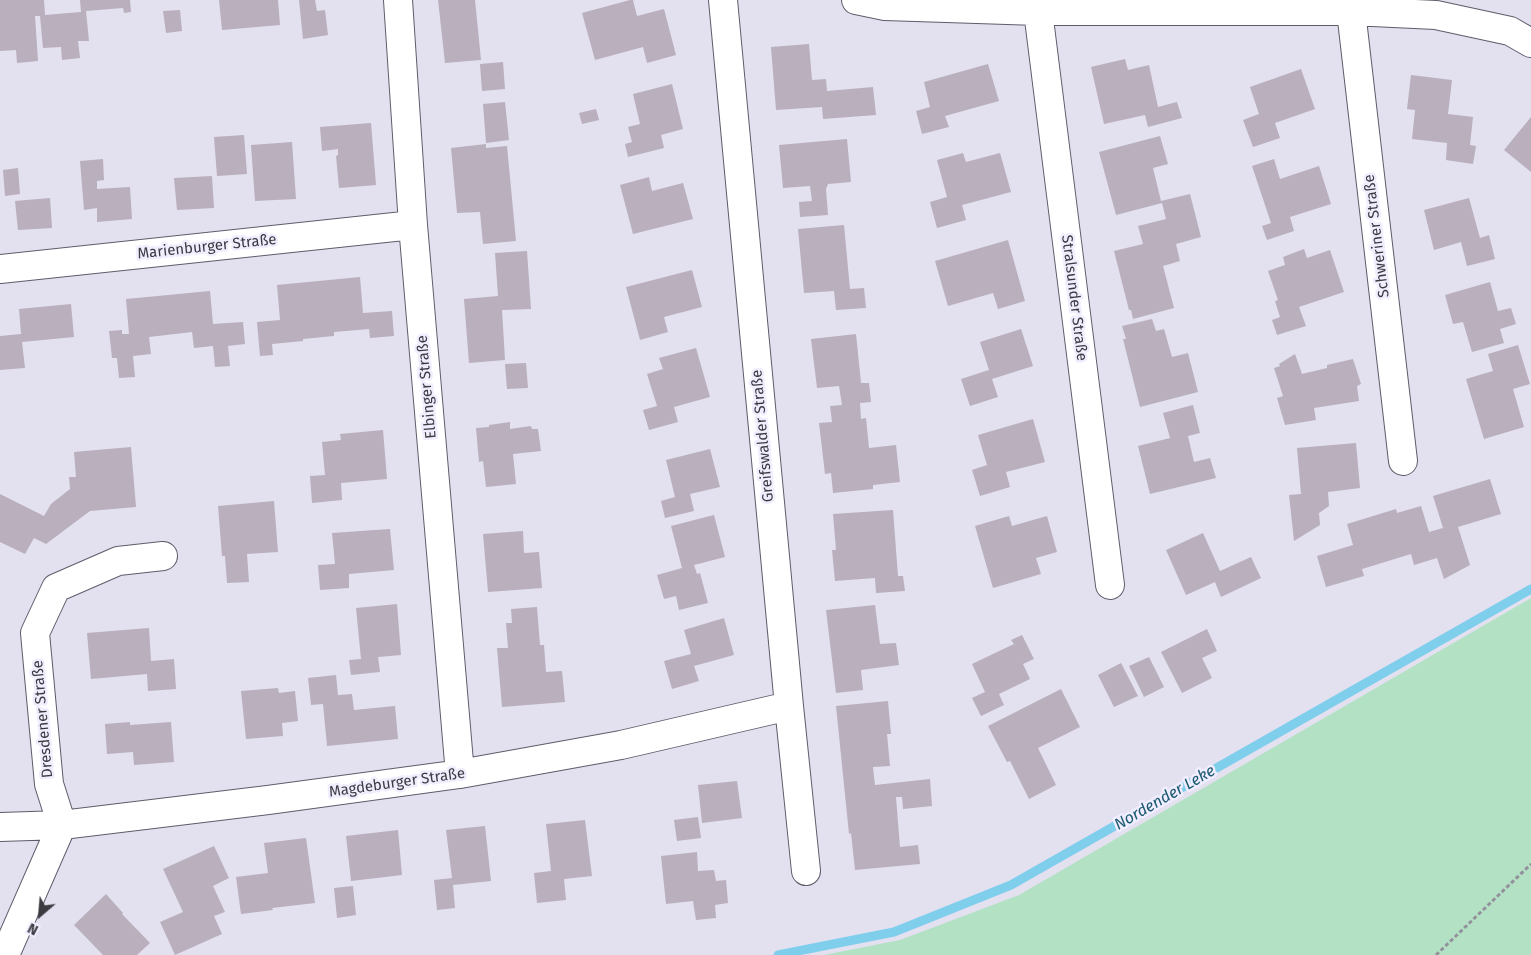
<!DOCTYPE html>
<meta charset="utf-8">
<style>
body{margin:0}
#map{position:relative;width:1531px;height:955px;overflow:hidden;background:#e3e0f0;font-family:"Fira Sans",sans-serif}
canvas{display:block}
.north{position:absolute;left:15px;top:890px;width:50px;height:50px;-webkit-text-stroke:4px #f0edfe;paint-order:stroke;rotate:207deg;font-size:14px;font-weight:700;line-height:20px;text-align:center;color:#3b3a40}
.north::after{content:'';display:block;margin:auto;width:18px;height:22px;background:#3b3a40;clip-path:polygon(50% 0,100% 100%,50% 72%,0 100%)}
</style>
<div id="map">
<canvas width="1531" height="955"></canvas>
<div class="north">N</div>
</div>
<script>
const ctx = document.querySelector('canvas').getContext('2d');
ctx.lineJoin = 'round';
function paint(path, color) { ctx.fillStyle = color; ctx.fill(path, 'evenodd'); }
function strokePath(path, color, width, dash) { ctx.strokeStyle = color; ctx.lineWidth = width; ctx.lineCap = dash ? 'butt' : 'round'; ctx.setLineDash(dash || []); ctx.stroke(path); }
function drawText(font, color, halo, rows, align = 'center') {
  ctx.font = font + ' "Fira Sans",sans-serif'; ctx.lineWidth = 5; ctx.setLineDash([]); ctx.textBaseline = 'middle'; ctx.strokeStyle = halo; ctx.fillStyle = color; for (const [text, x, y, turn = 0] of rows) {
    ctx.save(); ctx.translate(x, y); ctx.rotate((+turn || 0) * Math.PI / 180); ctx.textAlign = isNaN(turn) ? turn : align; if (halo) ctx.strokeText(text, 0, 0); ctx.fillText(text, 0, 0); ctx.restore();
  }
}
paint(new Path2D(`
 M1531,598V955H824L900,940L1019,895Z`), '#b3e1c4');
strokePath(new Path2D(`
 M778,955L894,932L1011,885L1531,589`), '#7fceec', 9);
paint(new Path2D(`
 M0,0H44L45,15L81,12L80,0H130L131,12L124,13L123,8L86,11L89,41H78L80,58L62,60L61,47L43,48L40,16H35L38,61L17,63L16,50L0,51Z
 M219,0H278L280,25L222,30Z
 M299,0H315L317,11L325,10L328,35L303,39Z
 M438,0H475L481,60L445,63Z
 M630,0H633L637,16L664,9L676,55L647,63L643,47L595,60L582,13Z
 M180,10L182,31L166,33L163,11Z
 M809,44L812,80L826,79L827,91L873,87L876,115L823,119L822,107L776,110L771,47Z
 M1125,59L1128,70L1149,65L1158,107L1177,102L1182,118L1148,127L1145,115L1104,124L1091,67Z
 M503,62L505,89L482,91L480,64Z
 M988,64L999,101L945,116L949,127L922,134L916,111L930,107L924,82Z
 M1301,69L1315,109L1275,123L1280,138L1253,147L1243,120L1259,114L1250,87Z
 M1411,75L1452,80L1448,114L1473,117L1470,145L1476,146L1473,164L1446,160L1447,143L1412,139L1415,110L1407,109Z
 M672,84L683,129L661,135L664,148L628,157L625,144L632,142L628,127L640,124L633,94Z
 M505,102L509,140L486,143L483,104Z
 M596,109L599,120L582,124L579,113Z
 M1531,117V172L1504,150Z
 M371,123L376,185L339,188L336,156L338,155V149L322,151L320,127Z
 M244,135L247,174L217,176L214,137Z
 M1160,136L1168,164L1153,168L1161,201L1190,194L1201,237L1176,244L1180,261L1163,266L1174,308L1133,319L1131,310H1129L1114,251L1143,244L1138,226L1166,219L1162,203L1116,215L1099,152Z
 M847,139L851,182L828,184L826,189L828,215L800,217L799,202L812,201L810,186L783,188L779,145Z
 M292,142L296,199L255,201L251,145Z
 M486,144V148L507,146L516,241L483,244L480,212L457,213L451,148Z
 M963,153L966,162L1000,153L1011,192L962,205L966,220L937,228L930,202L947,197L937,160Z
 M103,159L104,180L97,181V189L130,187L132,219L97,222V208L84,210L80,161Z
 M1274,159L1280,179L1319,166L1331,204L1290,217L1294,231L1267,240L1262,226L1271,223L1252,166Z
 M18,168L20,194L5,196L3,170Z
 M212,176L214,208L177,210L174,178Z
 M649,177L652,191L683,183L693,219L633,234L620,185Z
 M50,198L52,228L18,230L15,201Z
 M1469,198L1480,238L1489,235L1495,259L1467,266L1461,242L1434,250L1424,210Z
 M844,225L850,289L864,288L866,308L836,310L834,291L804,293L798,229Z
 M1008,240L1025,301L998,309L993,293L948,306L935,261Z
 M1304,249L1307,258L1330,250L1344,292L1299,307L1306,326L1277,335L1272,320L1280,317L1275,301L1278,300L1268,271L1285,265L1283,257Z
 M527,251L531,309L502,310L505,360L469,363L464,299L498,296L495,253Z
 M692,270L702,307L664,317L668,332L640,340L626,287Z
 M360,277L363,313L392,311L394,336L370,338L369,329L334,332V336L303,339V341L272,344L273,355L260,356L257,322L280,320L277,285Z
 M1490,282L1498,311L1511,308L1516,324L1500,329L1504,343L1472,352L1463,322L1453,324L1445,295Z
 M210,291L213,324L243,322L245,344L228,346L230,366L215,367L213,346L194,348L192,332L149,337L151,354L133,356L135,377L119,378L117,358H112L109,331L122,330V334H129L126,299Z
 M71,304L74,337L22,342L25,368L0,370V336L21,334L19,309Z
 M1152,319L1156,331L1164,329L1172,357L1188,353L1198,392L1140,407L1123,339H1126L1122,326Z
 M1021,329L1033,366L992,379L998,397L970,406L961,379L989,370L980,342Z
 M856,334L861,383H869L871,402L860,403L861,419L866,418L869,448L896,445L900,482L873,485V489L833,493L831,473L825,474L819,423L832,422L830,406L842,405L839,386L817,388L811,339Z
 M1518,345L1530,384L1513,389L1524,427L1484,439L1466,379L1493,371L1488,354Z
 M696,348L710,397L674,407L678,422L649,430L643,410L657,406L647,374L663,369L659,358Z
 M1295,354L1302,374L1327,368V365L1353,359L1361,384L1357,386L1359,401L1314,408L1316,420L1285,425L1277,398L1283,396L1274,368L1280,366L1279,364Z
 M526,363L528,388L507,389L505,364Z
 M1193,405L1200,433L1188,436L1194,462L1210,458L1216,478L1150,494L1138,446L1170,438L1163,413Z
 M1033,419L1045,462L1006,472L1010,487L980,496L972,470L987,465L978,435Z
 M510,422V429L531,426L532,429H538L541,451L513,454L516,484L486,487L483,461L479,462L476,428L489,427V425Z
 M383,430L387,479L341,483L342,500L312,503L310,476L325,475L322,442L341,440L340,434Z
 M1356,443L1360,488L1328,492L1329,506L1319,513L1320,525L1294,541L1289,495L1301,494L1297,448Z
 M131,447L136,507L90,511L46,544L34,538L25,554L0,542V494L44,516L51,504L70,489L69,477H76L74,452Z
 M710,449L720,487L690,494L694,511L665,518L661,501L675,497L666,460Z
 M1490,479L1501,514L1458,527L1470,565L1444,579L1437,558L1414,565L1411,554L1362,569L1364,576L1326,587L1317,556L1353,545L1347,524L1396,509L1397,513L1421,506L1429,532L1443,528L1433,496Z
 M274,501L278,552L247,554L249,582L227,583L225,556H222L218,506Z
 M893,510L898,576H903L905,591L876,593L875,578L835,581L832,550H836L833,514Z
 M714,515L725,557L694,565L697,574L700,573L708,603L679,610L676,596L664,599L657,575L682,568L671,526Z
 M1009,516L1012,526L1047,516L1057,552L1036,558L1041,574L993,588L975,526Z
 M390,529L394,570L349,574V588L320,590L318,565L335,564L332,533Z
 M523,531L524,553L539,552L542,588L488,592L483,534Z
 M1203,533L1220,571L1251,557L1261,578L1221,597L1215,582L1186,595L1166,550Z
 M397,604L401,655L378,657L380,672L351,675L349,660L361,659L356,608Z
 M875,605L880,644L896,643L899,665L861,670L863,690L836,693L826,610Z
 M537,607L540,645H544L546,672L562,671L565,702L502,707L497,648H508L506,623H512L511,609Z
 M724,618L734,655L694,666L699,681L672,689L664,661L691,654L684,630Z
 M149,628L151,661L174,659L176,689L148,691L147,674L91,679L87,633Z
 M1207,629L1217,651L1202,658L1212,678L1182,693L1161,652Z
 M1022,635L1034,659L1023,664L1030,679L999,694L1004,705L981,716L972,698L985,692L972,664L1014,644L1011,640Z
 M1149,657L1164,687L1144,697L1129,666Z
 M1121,663L1138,696L1114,707L1098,675Z
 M336,675L338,695L352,694L354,710L395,706L398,739L327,746L323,704L311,705L308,678Z
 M278,688L279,693L295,691L298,721L282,723L283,736L246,739L241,691Z
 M1061,689L1080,727L1038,748L1056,785L1029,799L1010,761L1007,762L988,726Z
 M888,701L891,734H887L890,766L873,767L875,785L930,779L932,806L903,809L902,797H896L900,847L918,845L920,864L855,870L851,833L849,834L836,706Z
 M130,722V725L171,722L174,762L134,765L133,752L107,754L105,724Z
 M737,781L742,818L702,823L698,785Z
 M698,817L701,838L677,841L674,820Z
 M585,820L592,876L564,879L566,900L537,903L534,873L551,871L546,824Z
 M485,826L491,881L453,885L455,908L437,910L434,880L452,878L446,830Z
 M398,830L402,875L351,881L346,836Z
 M306,838L315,903L272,908L273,910L241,914L236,877L268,873L264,843Z
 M214,846L229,878L213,886L225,912L214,916L222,934L175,955L160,922L183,912L163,869Z
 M697,852L698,871L714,870L716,881L726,880L728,903L715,905L716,918L696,920L693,901L666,904L661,856Z
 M353,886L356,915L337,918L334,888Z
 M106,894L123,913L122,914L150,943L137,955H103L74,925Z`), '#b9afbd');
const minor = new Path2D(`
 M398,0L413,225L460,774
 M723,0L789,706L806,871
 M856,0L885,6L1038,11H1351L1436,15L1510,31L1531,43
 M1038,11L1110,585
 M1351,11L1403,461
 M0,269L413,225
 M0,827L62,825L268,800L460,774L621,745L789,706
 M5,955L62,825L49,784L35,633L56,588L118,561L163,556`);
strokePath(minor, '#5f5c6a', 30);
strokePath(new Path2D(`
 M1436,955L1531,864`), '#93919c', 3, [4, 2.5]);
strokePath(minor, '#fff', 28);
drawText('15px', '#3b3a40', '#f0edfe', [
 ["Schweriner Straße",1377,236,-97],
 ["Marienburger Straße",207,247,-6],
 ["Stralsunder Straße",1074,298,83],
 ["Elbinger Straße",427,387,-95],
 ["Greifswalder Straße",763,436,-95],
 ["Dresdener Straße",43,719,-95],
 ["Magdeburger Straße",397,783,-8]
]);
drawText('italic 16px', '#1b5a70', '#f0edfe', [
 ["Nordender Leke",1165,798,-30]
]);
</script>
